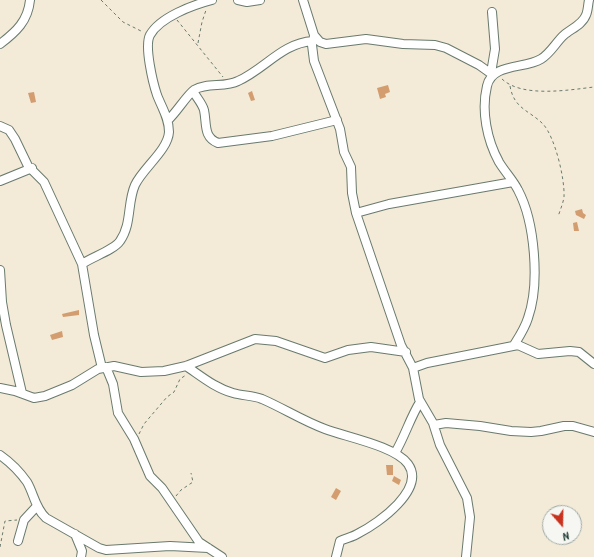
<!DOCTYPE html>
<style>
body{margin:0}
#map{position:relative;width:594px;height:557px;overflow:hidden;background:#f3ead8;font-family:Kalam,sans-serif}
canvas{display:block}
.north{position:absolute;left:542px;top:505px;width:40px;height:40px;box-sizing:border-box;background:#f6f6f2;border:1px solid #a0aca6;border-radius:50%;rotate:160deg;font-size:11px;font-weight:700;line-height:16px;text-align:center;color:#1f3d34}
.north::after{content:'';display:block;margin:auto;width:14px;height:18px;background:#c8321e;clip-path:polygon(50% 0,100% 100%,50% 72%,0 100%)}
</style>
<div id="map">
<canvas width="594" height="557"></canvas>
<div class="north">N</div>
</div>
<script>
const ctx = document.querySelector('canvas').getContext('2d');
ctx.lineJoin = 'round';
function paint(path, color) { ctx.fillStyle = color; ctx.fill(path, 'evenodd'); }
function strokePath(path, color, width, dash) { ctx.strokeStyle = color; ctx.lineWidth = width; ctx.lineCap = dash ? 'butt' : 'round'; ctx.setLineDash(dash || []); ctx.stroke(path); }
paint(new Path2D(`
 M388,85L390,92L385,94L386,97L380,99L377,88Z
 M252,91L255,100L251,101L248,93Z
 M34,92L36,102L31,103L28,93Z
 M582,209L583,213L586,215L584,219L576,215L575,211Z
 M577,222L579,231H574L573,223Z
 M79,310V315L63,317L62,314Z
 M62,331L63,337L52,340L50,335Z
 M386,465H393V475H387Z
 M394,476L401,480L399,485L392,481Z
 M336,488L341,491L336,500L331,497Z`), '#d39d6f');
const minor = new Path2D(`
 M238,0L247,2L260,0
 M303,0L314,35L320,42L326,44L366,39L403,44L435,45L446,48L479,65L493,75
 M314,36L312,45L314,61L340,129L344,152L351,167L352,193L356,213L401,345L413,368L419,399L433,423L440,445L467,498L470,517L466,557
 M0,44C16,32 28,21 30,0
 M491,73L495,49L492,12
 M193,91C196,97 202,103 204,110C207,124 203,137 218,143L272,136L337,120
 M168,120C176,113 187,95 194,90C207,82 225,88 238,81C265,69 282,43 313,41
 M0,126L9,130L15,139L28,166L44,182L82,264L94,335L102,368
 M0,181L32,168
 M356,213L389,204L513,182
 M82,264C92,257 114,250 120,241C132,224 127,203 135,185C143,168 168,150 169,132C169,118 162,108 157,95C153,83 144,46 150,35C160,17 193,5 212,0
 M0,270L2,302L6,325L22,393
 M514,345C519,337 525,328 528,318C540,284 535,222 518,190C513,180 505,172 499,162C487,140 481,111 487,86C492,63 525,69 541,59C551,53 556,42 564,35C571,29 583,24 586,15C588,11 588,4 589,0
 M186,366C201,376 215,388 233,393C243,396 252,395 262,399C283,408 303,421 325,429C346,437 395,446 408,464C426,489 379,523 359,533C353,537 346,538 340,541L336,557
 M106,367L113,384L118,413L134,439L150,476L162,488L199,542L222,557
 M413,368L427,363L518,345L538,354L570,351L579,352L594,364
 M0,388L15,391L34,398L45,396L72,385L98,369L114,366L141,372L164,371L186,366L255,339L276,341L325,358L348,350L371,347L406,352
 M434,425L446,423L480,426L511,431L531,432L541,431L564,426H573L594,432
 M395,453C405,436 410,418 420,402
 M0,455C10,462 20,472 27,482C34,494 35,508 46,518L99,548L106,550L170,546L208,548
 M75,534L82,551L81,557
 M18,541L24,520L37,506`);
strokePath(minor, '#697a6d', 10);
strokePath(new Path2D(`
 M101,0L123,22L143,32
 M177,20L223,77
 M198,43L202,22L206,10
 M502,79C522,98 569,90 594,87
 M510,86C514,109 529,110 543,124C555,137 565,179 564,197C563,204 560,210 558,217
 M139,434L144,424L167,397L174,392L180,379L186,375
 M176,496L181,490L193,482L191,473
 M0,547L5,521L17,520`), '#697a6d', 1, [3, 3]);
strokePath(minor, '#fff', 8);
</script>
